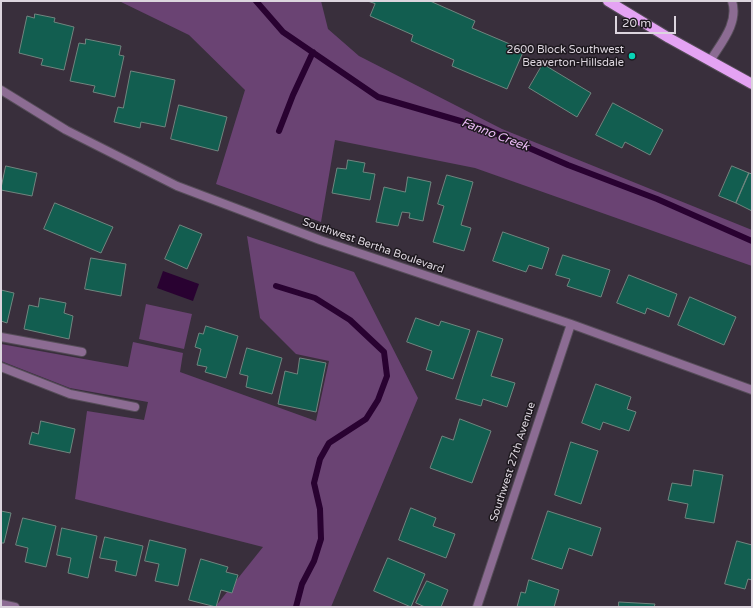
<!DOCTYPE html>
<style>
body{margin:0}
#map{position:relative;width:753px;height:608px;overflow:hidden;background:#392f3c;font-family:"Varela Round",sans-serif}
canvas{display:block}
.frame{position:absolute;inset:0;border:2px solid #dcd5de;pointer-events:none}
.scale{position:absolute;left:615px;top:16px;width:61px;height:18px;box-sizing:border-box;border:2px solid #dcd5de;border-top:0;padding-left:5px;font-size:12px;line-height:14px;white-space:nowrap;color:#dcd5de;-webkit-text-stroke:3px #1e191f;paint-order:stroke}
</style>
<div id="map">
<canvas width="753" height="608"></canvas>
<div class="frame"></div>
<div class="scale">20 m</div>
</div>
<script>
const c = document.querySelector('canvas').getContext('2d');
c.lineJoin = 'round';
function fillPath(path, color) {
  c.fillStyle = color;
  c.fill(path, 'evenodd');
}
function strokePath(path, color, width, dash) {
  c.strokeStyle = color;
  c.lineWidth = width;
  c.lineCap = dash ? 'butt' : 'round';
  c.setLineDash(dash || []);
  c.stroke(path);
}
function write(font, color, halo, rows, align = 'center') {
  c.font = font + ' "Varela Round",sans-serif';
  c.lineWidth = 3;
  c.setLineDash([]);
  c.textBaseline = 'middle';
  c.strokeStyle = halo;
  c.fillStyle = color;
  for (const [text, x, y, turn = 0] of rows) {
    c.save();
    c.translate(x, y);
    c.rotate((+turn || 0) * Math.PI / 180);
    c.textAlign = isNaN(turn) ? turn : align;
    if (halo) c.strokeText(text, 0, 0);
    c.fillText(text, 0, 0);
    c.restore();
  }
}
fillPath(new Path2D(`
 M119,1h202l7,28 31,27 143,73 250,101v36l-277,-98 -140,-28 -14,82 -105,-38 29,-94 -56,-55z
 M247,236l107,36 64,126 -87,209h-116l48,-60 -188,-48 12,-88 57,9 4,-18 -78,-14 -69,-27v-17l127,23 5,-25 50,11 -3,19 136,49 13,-60 -33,-7 -36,-36z
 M146,304l46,10 -8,35 -45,-10z`), '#6a4373');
fillPath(new Path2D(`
 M163,271l36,13 -6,17 -36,-13z`), '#290231');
strokePath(new Path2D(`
 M256,1l27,31 95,65 103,30 87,38 89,34 95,42
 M279,131l14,-36 20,-43
 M276,286l39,12 35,22 34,32 3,24 -9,24 -12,19 -37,24 -9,16 -6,24 6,26 1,30 -7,22 -12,23 -6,23`), '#290231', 6);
const building = new Path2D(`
 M368,1h62l45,20 -3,7 52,22 -17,39 -55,-23 2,-6 -43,-19 2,-6 -43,-19 5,-12z
 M35,14l20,4 -1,4 20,5 -10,43 -23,-5 2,-6 -24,-6 8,-37 7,2z
 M86,39l35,7 -2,9 5,1 -9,41 -22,-5 2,-6 -25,-5 9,-38 6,1z
 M543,64l48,29 -14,24 -48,-29z
 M131,71l44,9 -10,47 -24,-5 -1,6 -26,-6 4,-15 5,1z
 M613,103l50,27 -13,25 -25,-13 -3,6 -26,-13z
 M179,105l48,12 -9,34 -47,-12z
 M348,160l17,3 -2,9 12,2 -5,26 -38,-7 5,-25 9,1z
 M6,166l31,7 -5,23 -31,-6z
 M732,166l17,7 -13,30 -17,-7z
 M749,173l3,1v37l-16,-8z
 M447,175l26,7 -12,43 10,3 -7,23 -31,-9 11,-36 -6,-2z
 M408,177l23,5 -8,39 -14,-3 1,-5 -8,-1 -4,14 -22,-4 8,-35 21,5z
 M55,203l58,24 -12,26 -57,-24z
 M180,225l22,9 -15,35 -22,-10z
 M503,232l46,16 -7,21 -13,-4 -3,7 -33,-11z
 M563,255l47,15 -9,27 -34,-11 3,-7 -14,-4z
 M91,258l35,6 -5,32 -36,-7z
 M629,275l48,19 -8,23 -22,-9 -2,6 -28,-11z
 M1,290l13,3 -7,30 -6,-2z
 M690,297l46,20 -12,28 -46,-20z
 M40,298l26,5 -2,10 9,3 -4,23 -45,-10 5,-24 9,2z
 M416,318l23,8 2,-5 29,9 -17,49 -27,-9 6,-19 -25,-9z
 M206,326l32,10 -12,42 -21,-6 2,-5 -10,-2 4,-16 -6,-2 4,-14 4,1z
 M478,331l25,8 -12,37 24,7 -8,24 -24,-8 -2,7 -25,-7z
 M247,348l35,10 -10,36 -26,-7 2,-11 -8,-2z
 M300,358l26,5 -10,49 -38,-8 7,-33 12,3z
 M596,384l35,13 -4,12 9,3 -7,19 -26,-9 -3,8 -18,-7z
 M460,419l31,12 -19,52 -42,-15 12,-32 11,4z
 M41,421l34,8 -5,24 -41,-9 3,-12 6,2z
 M571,442l27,9 -17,53 -26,-9z
 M694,470l29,5 -9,48 -29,-5 3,-14 -20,-4 4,-17 19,3z
 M411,508l25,10 -3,8 22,8 -9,24 -47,-18z
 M1,511l10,2 -7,30h-3z
 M548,511l53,17 -9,28 -23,-8 -7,21 -30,-10z
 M23,518l33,8 -10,41 -21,-5 3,-14 -12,-3z
 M62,528l35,8 -9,42 -20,-5 3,-15 -14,-3z
 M105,537l38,9 -7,30 -21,-5 2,-10 -17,-3z
 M150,540l36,9 -8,37 -23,-5 4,-17 -14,-3z
 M737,541l15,4v35l-4,-1 -3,10 -20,-5z
 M388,558l37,16 -14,33 -37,-16z
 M201,559l27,8 -2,5 12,3 -6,18 -11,-3 -5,17 -27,-7z
 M529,580l30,10 -5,17h-37l4,-15 4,1z
 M427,581l21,9 -7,17h-16l-9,-4z
 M619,602l36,2 -1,3h-35z`);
fillPath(building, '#125e50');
strokePath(building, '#70857f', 1);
const service = new Path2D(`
 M1,337l81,15`);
const minor = new Path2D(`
 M710,61c11,-18 29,-38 22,-60
 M1,90l65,40 111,56 143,54 251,84 181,66
 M1,367l69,27 65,13
 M1,604l14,3
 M477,607l94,-283`);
const primary = new Path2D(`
 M608,1l61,37 83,46`);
strokePath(service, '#564d59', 10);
strokePath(minor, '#564d59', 10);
strokePath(primary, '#564d59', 12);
strokePath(service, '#8c6c93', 8);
strokePath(minor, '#8c6c93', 8);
strokePath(primary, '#e4a3f3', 10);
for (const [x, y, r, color] of [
 [632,56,4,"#07d5b6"]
]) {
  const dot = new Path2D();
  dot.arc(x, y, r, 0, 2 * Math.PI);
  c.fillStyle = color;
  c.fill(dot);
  strokePath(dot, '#1e191f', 1.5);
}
write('11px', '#dcd5de', '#1e191f', [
 ["2600 Block Southwest",624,50],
 ["Beaverton-Hillsdale",624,63]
], 'right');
write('11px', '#dcd5de', '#1e191f', [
 ["Southwest Bertha Boulevard",373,246,19],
 ["Southwest 27th Avenue",513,462,-72]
]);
write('italic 12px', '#edbbf8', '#1e191f', [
 ["Fanno Creek",495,135,21]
]);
</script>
